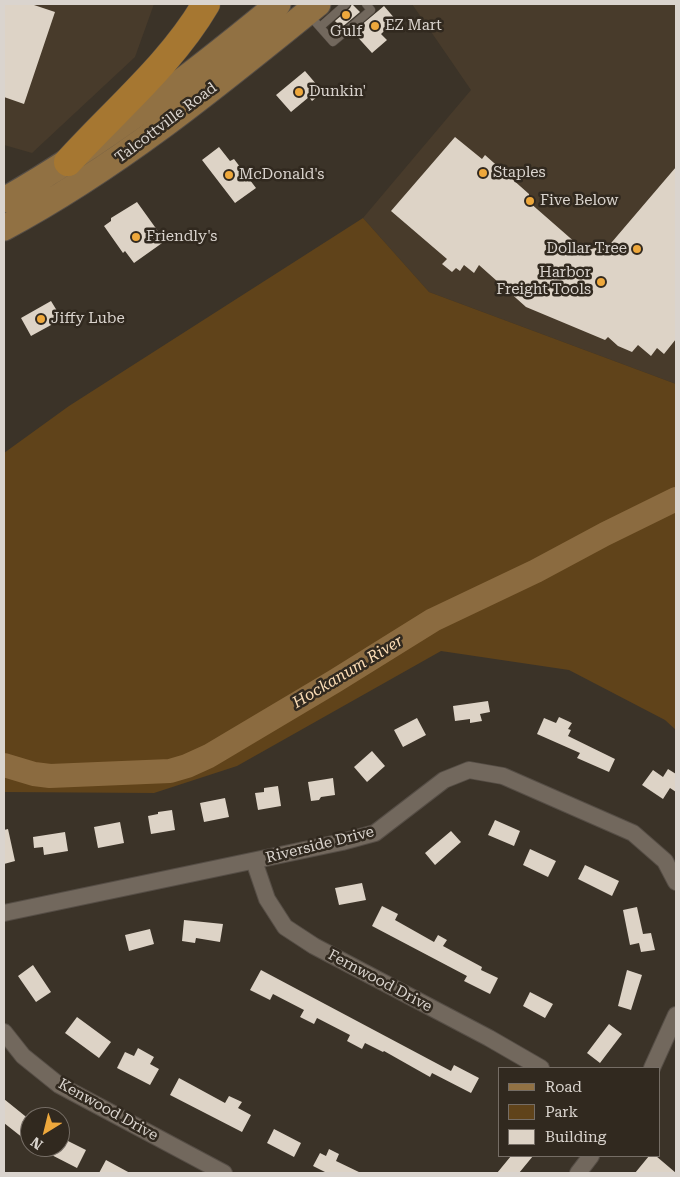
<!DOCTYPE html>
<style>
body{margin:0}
#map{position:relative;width:680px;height:1177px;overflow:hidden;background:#3b3328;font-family:"Roboto Serif",serif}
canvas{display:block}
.frame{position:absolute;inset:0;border:5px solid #dad4ce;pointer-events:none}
.legend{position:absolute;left:498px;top:1067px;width:162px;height:90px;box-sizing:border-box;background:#31291f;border:1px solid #756d65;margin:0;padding:6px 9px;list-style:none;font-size:15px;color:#dad4ce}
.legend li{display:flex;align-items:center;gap:10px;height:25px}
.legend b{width:25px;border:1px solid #756d65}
.north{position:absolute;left:20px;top:1107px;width:50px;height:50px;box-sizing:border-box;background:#31291f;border:1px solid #756d65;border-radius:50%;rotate:216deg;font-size:14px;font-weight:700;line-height:20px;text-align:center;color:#dad4ce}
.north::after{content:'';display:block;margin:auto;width:18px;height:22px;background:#eea83c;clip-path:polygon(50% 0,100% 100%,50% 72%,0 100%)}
</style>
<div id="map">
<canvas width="680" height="1177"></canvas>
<div class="frame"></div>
<ul class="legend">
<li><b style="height:6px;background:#917143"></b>Road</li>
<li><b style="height:14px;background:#60431a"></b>Park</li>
<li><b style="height:14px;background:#ddd3c6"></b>Building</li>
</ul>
<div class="north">N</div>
</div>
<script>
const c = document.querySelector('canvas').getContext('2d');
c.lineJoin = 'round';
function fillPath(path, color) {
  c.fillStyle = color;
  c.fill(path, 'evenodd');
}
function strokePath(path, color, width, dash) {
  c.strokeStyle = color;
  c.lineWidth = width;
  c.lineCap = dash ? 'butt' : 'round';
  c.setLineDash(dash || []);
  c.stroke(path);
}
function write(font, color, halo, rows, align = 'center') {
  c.font = font + ' "Roboto Serif",serif';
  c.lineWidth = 5;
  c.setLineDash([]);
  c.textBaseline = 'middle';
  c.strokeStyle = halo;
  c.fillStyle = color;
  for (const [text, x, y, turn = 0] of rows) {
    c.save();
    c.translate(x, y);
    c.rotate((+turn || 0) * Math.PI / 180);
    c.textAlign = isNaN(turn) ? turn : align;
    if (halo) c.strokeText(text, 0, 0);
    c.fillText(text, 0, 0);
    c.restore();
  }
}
fillPath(new Path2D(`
 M4,4h150l-19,53 -103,96 -28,-8z
 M412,4h264v380l-247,-92 -66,-74 108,-128z`), '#483b2b');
fillPath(new Path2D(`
 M363,218l66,74 247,92v346l-11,-10 -96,-50 -128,-19 -204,115 -83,27 -150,-1v-339l65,-47z`), '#60431a');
strokePath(new Path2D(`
 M4,765l30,9 16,2 120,-5 17,-5 22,-10 126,-75 98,-61 103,-49 69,-37 71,-35`), '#8b6b40', 24);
fillPath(new Path2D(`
 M4,4h27l24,8 -31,92 -20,-7z
 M352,4l8,8 -19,16 -6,-7 15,-13z
 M384,6l12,14 -15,14 6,6 -15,13 -19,-21z
 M305,71l18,21 -11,9 -3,-4 -18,15 -15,-17z
 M455,137l27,22 3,-4 44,39v8l56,49 10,-3 11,1 70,-82v172l-12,15 -7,-6 -6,8 -13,-11 -6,7 -14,-6 -10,-9 -3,3 -79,-33 -47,-42 -5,8 -10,-8 -4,6 -4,-3 -4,4 -10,-8 5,-5 -56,-48z
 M219,147l11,14 4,-2 22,29 -21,15 -33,-43z
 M137,202l28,39 -31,22 -9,-12 -2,2 -19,-27 7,-5v-3z
 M51,301l11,18 -31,17 -10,-18z
 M488,701l2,11 -10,2 2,7 -12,2v-4l-15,2 -2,-15z
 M559,717l13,6 -4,6 3,1 -3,6 47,23 -6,13 -32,-14 3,-5 -43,-19 7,-16 12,5z
 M417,718l9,17 -23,12 -9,-17z
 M372,751l13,15 -18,16 -13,-15z
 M668,769l8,5v18l-6,-4 -7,11 -21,-14 11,-15 10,7z
 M333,778l2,17 -14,2 -2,3 -8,1 -3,-19z
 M278,786l3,20 -23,4 -3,-17 9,-1v-4z
 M225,798l4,19 -25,5 -4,-19z
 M172,810l3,20 -24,4 -3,-18 10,-2v-2z
 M495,820l25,11 -6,15 -26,-11z
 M120,822l4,21 -26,5 -4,-21z
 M8,829l7,32 -11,3v-34z
 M451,831l10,11 -26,23 -10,-12z
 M65,832l3,19 -24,4 -1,-8 -9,1 -1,-11z
 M530,849l26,12 -8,16 -25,-12z
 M585,865l34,16 -7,15 -34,-17z
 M362,883l4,17 -27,5 -4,-17z
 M382,906l16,8 -3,6 39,22 4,-7 9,5 -4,6 39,21 -1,3 17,8 -8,16 -26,-13 3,-5 -95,-50z
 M637,907l6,27 8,-1 4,17 -14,2 -2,-9 -9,2 -7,-35z
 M184,920l39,4 -3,18 -24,-4 -1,5 -13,-2z
 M150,929l4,15 -25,7 -4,-16z
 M33,965l18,27 -15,10 -18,-26z
 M261,970l190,101 3,-6 25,13 -8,15 -39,-20 -2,4 -46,-26 -1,1 -18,-9 -3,6 -15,-8 3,-6 -33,-17 -3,6 -14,-7 4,-7 -31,-16 -3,6 -20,-10z
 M627,970l15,5 -11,35 -13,-4z
 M530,992l23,12 -8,14 -22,-12z
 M77,1017l34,25 -12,16 -34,-25z
 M609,1024l13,10 -22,29 -13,-10z
 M138,1048l16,9 -4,7 9,5 -9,16 -33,-17 8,-16 9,4z
 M179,1078l46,25 4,-7 13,6 -4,6 13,7 -9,17 -72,-37z
 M4,1099l26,21v9l-7,9 -19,-15z
 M274,1129l27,14 -7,14 -27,-14z
 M60,1137l26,13 -9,18 -41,-21h24z
 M329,1149l10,5 -3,7 25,12h-34l-14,-7 7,-13 6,3z
 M511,1156h22l-14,17h-22z
 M649,1156h7l20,17h-41z
 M106,1160l24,13h-31z`), '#ddd3c6');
const service = new Path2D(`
 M310,16l23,26 38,-32 -5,-6
 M320,27l26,-23`);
const minor = new Path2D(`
 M254,861l13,38 18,28 29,19 175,92 52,30
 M4,913l338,-71 33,-9 69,-53 25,-10 34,6 130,57 32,28 11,21
 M4,1032l19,24 36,29 165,88
 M652,1068l24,-53
 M578,1173l13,-17`);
const primary = new Path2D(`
 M4,200c98,-56 187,-124 274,-196
 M4,228c114,-61 214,-143 314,-224`);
const motorway = new Path2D(`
 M68,162c47,-52 103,-98 138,-158`);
strokePath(service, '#564e46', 9);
strokePath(minor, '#564e46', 18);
strokePath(primary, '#564e46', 27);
strokePath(motorway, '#564e46', 29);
strokePath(service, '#72685d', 8);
strokePath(minor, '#72685d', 16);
strokePath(primary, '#917143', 25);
strokePath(motorway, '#a67731', 28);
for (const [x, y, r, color] of [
 [346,15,5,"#eea83c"],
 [375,26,5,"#eea83c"],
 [299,92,5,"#eea83c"],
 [483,173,5,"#eea83c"],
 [229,175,5,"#eea83c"],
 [530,201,5,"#eea83c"],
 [136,237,5,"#eea83c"],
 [637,249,5,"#eea83c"],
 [601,282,5,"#eea83c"],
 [41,319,5,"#eea83c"]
]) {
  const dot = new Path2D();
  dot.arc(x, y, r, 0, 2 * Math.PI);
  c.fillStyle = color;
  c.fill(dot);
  strokePath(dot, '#31291f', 2);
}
write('15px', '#dad4ce', '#31291f', [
 ["EZ Mart",385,26],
 ["Gulf",346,32,"center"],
 ["Dunkin'",309,92],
 ["Staples",493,173],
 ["McDonald's",239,175],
 ["Five Below",540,201],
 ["Friendly's",146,237],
 ["Dollar Tree",627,249,"right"],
 ["Harbor",591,273,"right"],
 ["Freight Tools",591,290,"right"],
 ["Jiffy Lube",51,319]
], 'left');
write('15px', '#dad4ce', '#31291f', [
 ["Talcottville Road",166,123,-37],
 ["Riverside Drive",320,845,-14],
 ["Fernwood Drive",380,981,28],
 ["Kenwood Drive",108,1110,29]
]);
write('italic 16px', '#fadbb4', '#31291f', [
 ["Hockanum River",348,672,-31]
]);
</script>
